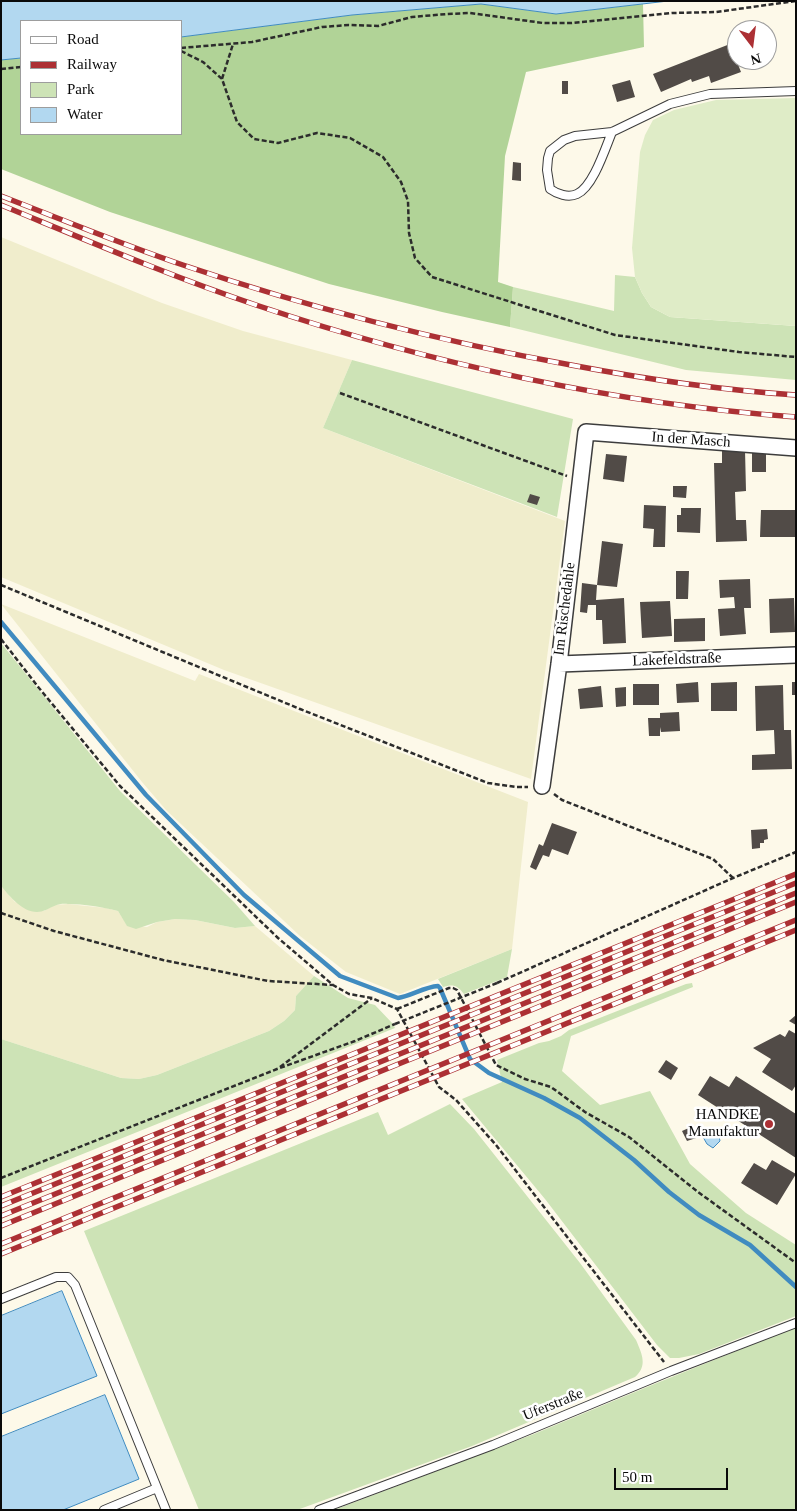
<!DOCTYPE html>
<meta charset="utf-8">
<style>
body{margin:0}
#map{position:relative;width:797px;height:1511px;overflow:hidden;background:#fdf9e9;font-family:Georgia,serif}
canvas{display:block}
.frame{position:absolute;inset:0;border:2px solid #0a0a0a;pointer-events:none}
.legend{position:absolute;left:20px;top:20px;width:162px;height:115px;box-sizing:border-box;background:#fff;border:1px solid #9d9d9d;margin:0;padding:6px 9px;list-style:none;font-size:15px;color:#0a0a0a}
.legend li{display:flex;align-items:center;gap:10px;height:25px}
.legend b{width:25px;border:1px solid #9d9d9d}
.north{position:absolute;left:727px;top:20px;width:50px;height:50px;box-sizing:border-box;background:#fff;border:1px solid #9d9d9d;border-radius:50%;rotate:165deg;font-size:14px;font-weight:700;line-height:20px;text-align:center;color:#0a0a0a}
.north::after{content:'';display:block;margin:auto;width:18px;height:22px;background:#ac3034;clip-path:polygon(50% 0,100% 100%,50% 72%,0 100%)}
.scale{position:absolute;left:614px;top:1468px;width:114px;height:22px;box-sizing:border-box;border:2px solid #0a0a0a;border-top:0;padding-left:6px;font-size:15px;line-height:18px;white-space:nowrap;color:#0a0a0a;-webkit-text-stroke:4px #fff;paint-order:stroke}
</style>
<div id="map">
<canvas width="797" height="1511"></canvas>
<div class="frame"></div>
<ul class="legend">
<li><b style="height:6px;background:#fff"></b>Road</li>
<li><b style="height:6px;background:#ac3034"></b>Railway</li>
<li><b style="height:14px;background:#cde3b6"></b>Park</li>
<li><b style="height:14px;background:#b2d8f0"></b>Water</li>
</ul>
<div class="north">N</div>
<div class="scale">50 m</div>
</div>
<script>
const c = document.querySelector('canvas').getContext('2d');
c.lineJoin = 'round';
function fillPath(path, color) {
  c.fillStyle = color;
  c.fill(path, 'evenodd');
}
function strokePath(path, color, width, dash) {
  c.strokeStyle = color;
  c.lineWidth = width;
  c.lineCap = dash ? 'butt' : 'round';
  c.setLineDash(dash || []);
  c.stroke(path);
}
function write(font, color, halo, rows, align = 'center') {
  c.font = font + ' Georgia,serif';
  c.lineWidth = 5;
  c.setLineDash([]);
  c.textBaseline = 'middle';
  c.strokeStyle = halo;
  c.fillStyle = color;
  for (const [text, x, y, turn = 0] of rows) {
    c.save();
    c.translate(x, y);
    c.rotate((+turn || 0) * Math.PI / 180);
    c.textAlign = isNaN(turn) ? turn : align;
    if (halo) c.strokeText(text, 0, 0);
    c.fillText(text, 0, 0);
    c.restore();
  }
}
fillPath(new Path2D(`
 M1,237l161,66 81,28 109,29 -29,68 242,93 -34,258 -307,-109 -223,-93z
 M1,604l194,77 4,-7 329,128 -16,147 -112,45 -54,-22 -46,-36 -134,-126 -24,-28z
 M1,886l14,16 29,9 10,-6 14,-1 38,4 12,3 9,14 20,2 10,-5 18,-3 20,1 40,8 20,-2 59,50 -18,20 -1,14 -11,11 -15,10 -112,44 -18,4 -18,-1 -120,-39z`), '#f0edcc');
fillPath(new Path2D(`
 M615,275l20,2 7,16 9,14 19,10 126,9v54l-110,-10 -176,-43 3,-40 101,24z
 M352,360l221,59 -16,98 -234,-89z
 M1,643l119,148 114,111 21,24 -20,2 -40,-8 -20,-1 -18,3 -21,7 -9,-3 -9,-15c-16,-4 -34,-7 -50,-7 -9,-1 -14,2 -22,6 -19,8 -34,-11 -45,-24z
 M512,949l-5,28 -43,17c-7,-9 -11,-10 -21,-7l-5,-8z
 M314,976l34,22 27,7 18,19 2,4 -394,159v-148l120,39 18,1 18,-4 112,-44 15,-10 11,-11 1,-14z
 M692,983l1,4 -122,49 -9,35 38,34 50,-14 40,73 56,49 50,32v71l-97,38 -20,4h-9l-13,-13 -112,-146 -83,-100 40,-17 -5,-22 42,-17 10,-2 12,-5 8,-6 117,-46z
 M450,1104l24,25 106,134 56,77c6,14 12,26 -1,37l-163,69 -175,64h-98l-115,-279 294,-119 10,23z
 M796,1327v183h-462l200,-76 113,-47z`), '#cde3b6');
fillPath(new Path2D(`
 M481,4l75,10 87,-10 1,43 -118,25 -21,84 -7,126 15,5 -3,40 -68,-15 -113,-28 -219,-72 -109,-43v-109l20,-2v76h160v-97l171,-22z`), '#b1d397');
fillPath(new Path2D(`
 M796,98v228l-126,-9 -19,-10 -9,-14 -7,-16 -3,-29 8,-96 5,-17 8,-15 21,-10 42,-10z`), '#dfecc7');
const water = new Path2D(`
 M1,1h667l-112,13 -75,-10 -129,11 -171,22v-16h-160v37l-20,2z
 M708,1130l11,6 1,5 -7,7 -6,-4 -4,-7z
 M62,1291l35,85 -96,38v-98z
 M105,1395l34,84 -76,31h-62v-73z`);
fillPath(water, '#b2d8f0');
strokePath(water, '#408bc0', 1);
strokePath(new Path2D(`
 M1,622l145,173 98,100 96,81 58,22c13,-2 26,-11 40,-12l2,2 30,71 19,14 55,25 36,20 54,42 35,32 30,23 51,30 46,42`), '#408bc0', 4.5);
fillPath(new Path2D(`
 M730,44l11,28 -30,11 -2,-7 -17,6 -1,-3 -30,13 -8,-18z
 M630,80l5,17 -18,5 -5,-17z
 M562,81h6v13h-6z
 M513,162l8,1v18l-9,-1z
 M745,450l1,41 -11,1 1,28h10l1,21 -31,1 -2,-79h8v-12z
 M752,453h14v19h-14z
 M606,454l21,2 -3,26 -21,-3z
 M673,486h14l-1,12 -13,-1z
 M530,494l10,3 -3,8 -10,-3z
 M644,505l22,1 -1,41h-12l1,-18 -11,-1z
 M681,508h20l-1,25 -23,-1v-17h4z
 M761,510h35v27h-36z
 M602,541l21,3 -6,43 -20,-2 -1,15 28,-2 2,45 -23,1 -1,-24h-6v-15h-8l-1,8 -7,-1 2,-29 15,2z
 M676,571h13l-1,28h-12z
 M750,579l1,29h-7l2,26 -26,2 -2,-27 17,-1 -1,-11 -14,1 -1,-18z
 M794,598l1,34 -25,1 -1,-34z
 M670,601l2,35 -30,2 -2,-36z
 M705,618v23l-31,1v-23z
 M698,682l1,20 -22,1 -1,-19z
 M737,682v29h-26v-28z
 M792,682h4v13h-4z
 M633,684h26v21h-26z
 M783,685l1,45h7l1,39 -40,1v-15l23,-1 -1,-24 -18,1 -1,-45z
 M601,686l2,21 -23,2 -2,-20z
 M626,687v19l-10,1 -1,-19z
 M679,712l1,19 -19,1 -1,-5v9h-11l-1,-18h12v-5z
 M552,823l25,9 -9,23 -16,-6 -3,8 -6,-2 -7,15 -6,-3 9,-23 4,2z
 M767,829l1,10 -4,1v3h-4v5l-8,1 -1,-19z
 M796,1015v10l-7,-4z
 M789,1030l7,4v51l-4,6 -30,-19 9,-13 -18,-11 27,-14 5,3z
 M666,1060l12,8 -7,12 -13,-8z
 M710,1076l19,11 7,-11 60,38v44l-98,-63z
 M691,1127l5,11 -9,3 -5,-10z
 M772,1160l24,14 -19,31 -36,-22 13,-20 12,7z`), '#514b47');
const service = new Path2D(`
 M612,132c-7,17 -19,55 -35,62 -9,4 -20,0 -27,-5l-3,-19 1,-12 2,-7 14,-11 11,-4 37,-4 58,-28 40,-10 86,-3
 M1,1299l55,-22h12l7,8 91,225
 M104,1510l53,-22
 M319,1510l174,-65 178,-74 125,-48`);
const minor = new Path2D(`
 M559,664l237,-9
 M542,786l17,-122 27,-232 210,16`);
strokePath(service, '#3d3d3d', 10);
strokePath(minor, '#3d3d3d', 18);
strokePath(new Path2D(`
 M181,48l71,-6 70,-15 27,-2 29,1 34,-9 35,-3 23,-1 73,10h28l101,-10 44,-1 80,-11
 M181,51l22,11 19,17 15,43 17,17 24,4 39,-10 33,5 33,19 18,25 7,19 1,32 6,25 17,19 183,58 124,17 57,5
 M1,69l20,-2
 M222,79l11,-35
 M340,393l227,83
 M1,585l299,124 188,74 28,4h12
 M1,639l38,49 81,98 158,152 55,47 16,9 23,4 25,11 42,78 17,13 40,45 168,217
 M554,794l8,6 151,59 20,19
 M1,913l53,18 109,29 105,21 65,4
 M497,983l236,-105 63,-26
 M397,1009l52,-21h4l4,2 39,75 29,14 26,8 34,25 44,25 69,55 98,71
 M280,1067l92,-69
 M1,1178l276,-109 78,-28 40,-17`), '#2c2c2c', 2.5, [5, 2.5]);
strokePath(service, '#fff', 8);
strokePath(minor, '#fff', 15);
const rail = new Path2D(`
 M1,196c60,23 120,48 182,69 127,43 256,76 388,100 74,14 149,25 225,30
 M1,205c85,35 169,71 255,100 172,58 359,99 540,112
 M1,1197l795,-323
 M1,1206l795,-323
 M1,1216l795,-323
 M1,1226l795,-324
 M1,1244l795,-324
 M1,1254l795,-324`);
strokePath(rail, '#ac3034', 5.5);
strokePath(rail, '#fff', 4, [11]);
strokePath(new Path2D(`
 M395,1024l102,-41`), '#2c2c2c', 2.5, [5, 2.5]);
for (const [x, y, r, color] of [
 [769,1124,5,"#ac3034"]
]) {
  const dot = new Path2D();
  dot.arc(x, y, r, 0, 2 * Math.PI);
  c.fillStyle = color;
  c.fill(dot);
  strokePath(dot, '#fff', 2);
}
write('15px', '#0a0a0a', '#fff', [
 ["In der Masch",691,440,4],
 ["Im Rischedahle",565,609,-83],
 ["Lakefeldstraße",677,660,-2],
 ["Uferstraße",553,1405,-22]
]);
write('15px', '#0a0a0a', '#fff', [
 ["HANDKE",759,1115],
 ["Manufaktur",759,1132]
], 'right');
</script>
